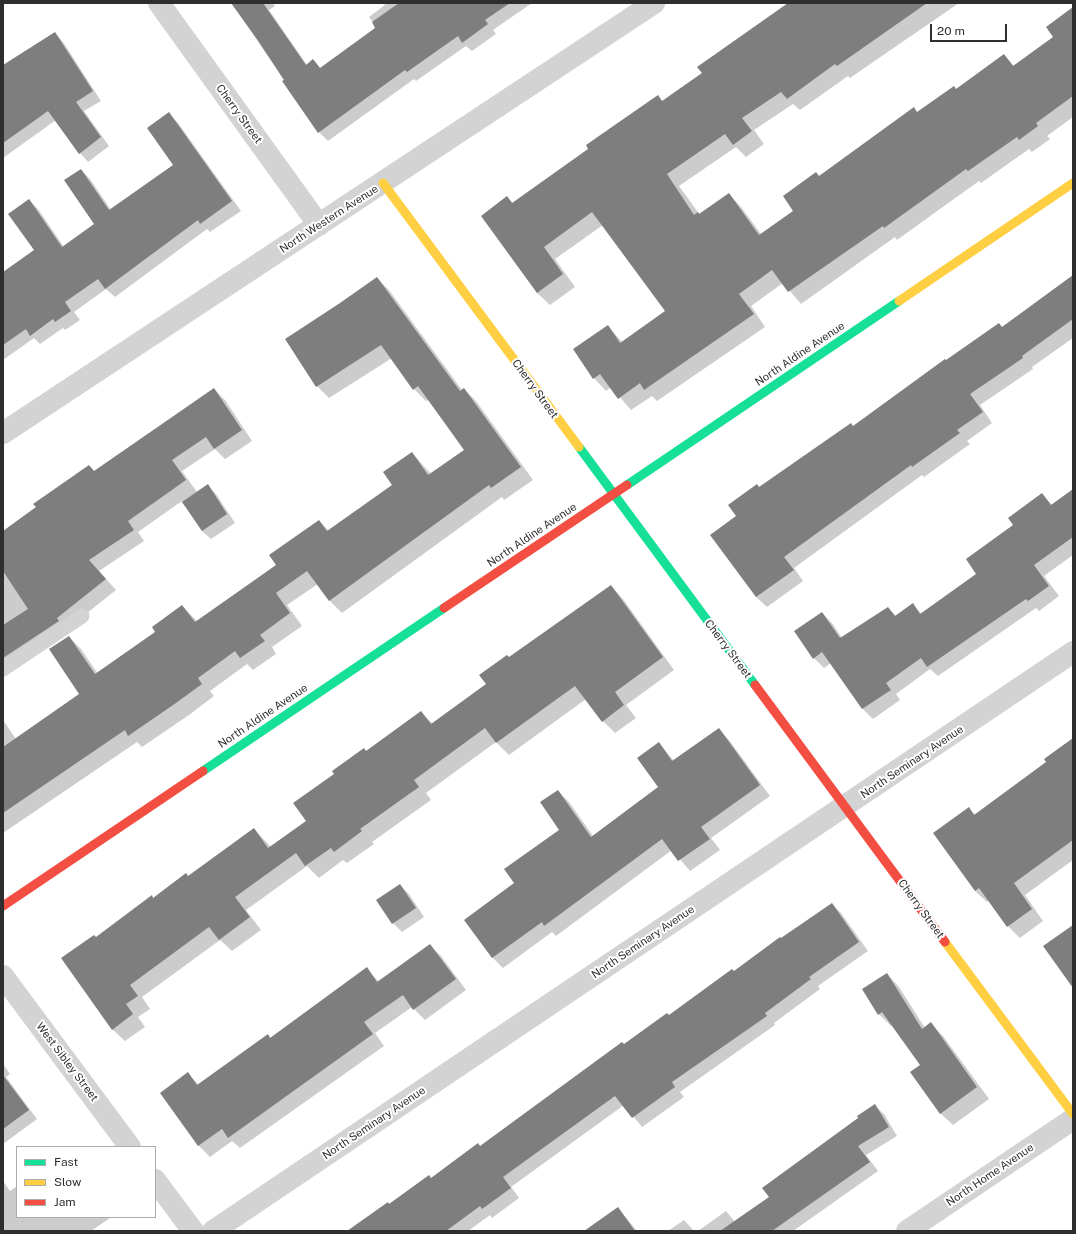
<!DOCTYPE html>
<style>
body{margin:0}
#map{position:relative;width:1076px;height:1234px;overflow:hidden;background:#fff;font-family:"Public Sans",sans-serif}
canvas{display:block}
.frame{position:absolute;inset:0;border:4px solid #2e2e2e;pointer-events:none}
.legend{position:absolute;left:16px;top:1146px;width:140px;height:72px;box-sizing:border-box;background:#fff;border:1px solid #ababab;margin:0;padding:5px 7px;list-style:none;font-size:12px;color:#2e2e2e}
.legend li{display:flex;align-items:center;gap:8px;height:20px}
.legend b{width:20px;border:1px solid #ababab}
.scale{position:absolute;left:930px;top:24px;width:77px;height:18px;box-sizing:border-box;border:2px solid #2e2e2e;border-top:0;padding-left:5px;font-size:12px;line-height:14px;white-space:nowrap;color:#2e2e2e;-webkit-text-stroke:3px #fff;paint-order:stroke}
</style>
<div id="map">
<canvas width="1076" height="1234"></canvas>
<div class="frame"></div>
<ul class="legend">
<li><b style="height:5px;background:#16e098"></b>Fast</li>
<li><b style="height:5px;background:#ffcf43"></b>Slow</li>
<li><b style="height:5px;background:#f24e42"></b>Jam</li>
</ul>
<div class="scale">20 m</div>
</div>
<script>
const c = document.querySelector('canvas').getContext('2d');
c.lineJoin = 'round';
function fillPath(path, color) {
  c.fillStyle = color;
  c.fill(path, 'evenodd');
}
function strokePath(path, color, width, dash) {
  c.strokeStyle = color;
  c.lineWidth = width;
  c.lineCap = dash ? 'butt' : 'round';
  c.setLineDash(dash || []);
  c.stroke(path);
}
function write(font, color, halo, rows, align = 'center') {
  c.font = font + ' "Public Sans",sans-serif';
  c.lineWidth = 4;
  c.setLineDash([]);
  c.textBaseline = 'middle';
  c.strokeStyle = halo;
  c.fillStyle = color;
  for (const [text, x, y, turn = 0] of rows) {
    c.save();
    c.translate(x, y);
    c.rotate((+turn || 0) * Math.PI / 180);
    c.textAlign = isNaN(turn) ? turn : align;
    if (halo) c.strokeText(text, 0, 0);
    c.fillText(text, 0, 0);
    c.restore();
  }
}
fillPath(new Path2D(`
 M232,3h41l2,3 -6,4 38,55 6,-4 8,8 56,-41 -8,-11 16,-12 -2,-2h149l-39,27 3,4 -24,17 -6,-5 -50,35 -2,-2 -86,62 -9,-9z
 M791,3h168l-109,75 -2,-2 -48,34 -7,-6 -39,26 10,14 -18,13 -10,-10 -57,39 21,29 29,-21 12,13 20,27 33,-23 26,-34 98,-64 39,-23 47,-35 10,11 41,-29 18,-29v109l-26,19 3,3 -18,13 -3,-3 -48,34 -2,-2 -82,59 -2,-3 -94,67 -18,-21 -32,23 14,21 -108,74 -5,-5 -21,14 -20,-23 -5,4 -12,-13 -20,-28 34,-24 15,17 44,-32 -64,-86 -48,34 20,28 -25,18 -13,-12 -30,-95 6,5 77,-54 68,-53 5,6 40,-29z
 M55,33l8,9 38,59 -17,10 25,35 -21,16 -8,-9 -24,-33 -53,38v-79z
 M169,114l9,9 63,88 -31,21 -3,-3 -92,68 -9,-8 -32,23 6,8 -15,10 -2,-2 -23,16 -6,-6 -31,22v-86l32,-24 -6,-50 9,9 26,38 31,-22 -14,-55 9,9 21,31 64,-45z
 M1073,277v61l-41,29 1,2 -53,36 12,18 -25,18 3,3 -46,33 -2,-2 -128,93 9,13 -36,26 -11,-10 -44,-62 26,-19 21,-28 94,-61 93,-65 56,-35z
 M377,278l12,12 73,100 2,-1 12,12 57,79 -29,20 -2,-3 -160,116 -12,-12 -12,-17 -31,21 15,21 -30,21 4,7 -23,16 -6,-6 -37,27 4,5 -25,19 -47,32 -5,-5 -134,91v-113l13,19 65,-45 -12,-57 12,12 17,25 59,-42 25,-26 15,15 80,-56 42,-44 10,10 64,-46 19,-32 19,21 34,-24 -36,-50 -3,1 -12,-12 -22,-31 -63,40 -12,-12z
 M214,389l11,11 27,41 -27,18 -10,-10 -33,22 15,21 11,-6 8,8 19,29 -24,16 -9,-8 -20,-30 -44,31 6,9 -45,30 17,19 -49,39 -64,39v-136l92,-60z
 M1073,490v65l-29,21 15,20 -20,15 -3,-3 -98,68 -8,-7 -34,25 4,6 -27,19 -10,-10 -32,-46 -7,5 -10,-10 8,-45 10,10 10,15 46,-30 8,8 17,-11 9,9 56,-40 37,-49 27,-31 10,11z
 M611,586l12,13 51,71 -48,35 10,13 -21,15 -12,-12 -17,-22 -77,56 -13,-13 -70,51 5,7 -59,42 2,2 -27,19 -4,-3 -24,18 -12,-12 -61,44 15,20 -29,21 -12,-11 -78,57 8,12 -12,8 7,10 -20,14 -13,-12 -16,-91 93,-61 65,-48 17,18 36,-26 29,-47 28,-25 3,3 54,-40 12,12 54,-40 22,-26z
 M719,729l10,11 41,56 -59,42 9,12 -30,21 -18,-21 -116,86 -4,-4 -49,36 -11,-11 24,-73 44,-54 -2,-39 11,11 24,34 66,-49v-44l15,18z
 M1073,745v115l-48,35 18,26 -23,17 -12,-12 -19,-26 -2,2 -12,-11 -6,-82 7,6z
 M400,885l9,9 15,23 -22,15 -9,-9 -16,-23z
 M832,904l9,9 27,38 -50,35 2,3 -46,34 1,2 -95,67 4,5 -42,30 -18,-22 -113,82 8,11 -27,20 -2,-3 -22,16h-104l25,-26 91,-58 144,-102 45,-29z
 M430,945l11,11 25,34 -41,30 -13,-13 -37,26 9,13 -144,102 -8,-7 -22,16 -11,-11 -38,-53 27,-19 11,11 69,-50 3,4 96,-70 12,13z
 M887,974l12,13 26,41 6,-4 12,12 46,63 -36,26 -13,-12 -18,-48 -29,-40 -2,1 -12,-12z
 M3,1064l7,10 -4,3 31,42 -34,25z
 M875,1106l9,8 13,22 -31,19 12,16 -85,60h-95l28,-20 9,11 35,-25z
 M3,1181l7,10 7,-5v31l93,1 -19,13h-88z
 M618,1208l19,23h-47z
 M684,1220l10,11h-26z`), '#0003');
fillPath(new Path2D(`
 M231,3h32l43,62 7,-6 7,9 55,-40 -3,-6 27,-19h111l-25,17 3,4 -26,19 -4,-7 -51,36 -2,-2 -87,63 -36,-52 2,-1 -25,-38z
 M788,3h139l-90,63 -2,-2 -48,35 -6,-7 -39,26 10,13 -19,14 -8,-11 -58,40 27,41 4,-3 1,2 30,-21 30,42 34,-24 -10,-15 33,-24 3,4 95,-69 3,5 37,-26 2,3 48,-35 9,12 40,-29 -7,-10 27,-20v89l-37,27 2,3 -19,14 -2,-3 -49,34 -2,-2 -82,59 -1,-2 -95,66 -16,-22 -33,24 15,20 -110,76 -4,-7 -22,16 -18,-25 -7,5 -20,-30 35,-24 12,18 45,-32 -73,-99 -48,35 19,27 -26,19 -56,-77 26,-20 5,7 76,-54 -2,-4 72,-50 4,6 40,-28 -5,-6z
 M55,32l38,59 -17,11 25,35 -22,17 -31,-43 -45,32v-78z
 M169,112l63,89 -32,23 -2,-4 -93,69 -7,-10 -33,23 6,9 -16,11 -2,-3 -23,17 -4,-7 -23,16v-73l31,-22 -26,-36 21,-15 33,48 32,-23 -30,-44 17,-11 28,41 64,-45 -26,-37z
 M1073,275v44l-51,37 1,2 -53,36 13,18 -26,18 3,3 -48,34 -1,-2 -127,92 10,13 -38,27 -46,-62 26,-19 -8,-11 29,-21 2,3 92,-64 2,3 92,-67 1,1 53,-37 3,4z
 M377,277l83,114 4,-3 57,79 -30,21 -2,-3 -160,116 -22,-30 -31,22 14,20 -30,22 5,6 -25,17 -5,-7 -37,27 4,6 -26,19 -48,33 -3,-6 -122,83v-66l76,-53 -30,-45 20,-13 26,38 60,-42 -3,-5 30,-22 13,17 81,-57 -7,-10 50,-35 8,11 65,-46 -9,-13 29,-20 16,23 36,-25 -46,-64 -5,4 -32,-45 -65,42 -31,-48 55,-36z
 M214,388l28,42 -28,19 -8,-12 -34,23 14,20 -58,41 6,9 -45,30 17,19 -49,39 2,3 -56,37v-33l25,-16 -25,-38v-40l33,-24 -3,-3 56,-39 5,6z
 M208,484l19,30 -25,17 -20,-29z
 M1073,489v48l-39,28 15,21 -21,15 -2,-2 -99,68 -6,-9 -35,25 5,7 -29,19 -40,-57 -9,7 -19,-28 28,-19 18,26 48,-31 7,9 18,-13 7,11 56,-40 -10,-15 47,-34 -5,-7 34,-25 9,12z
 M611,585l52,72 -48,35 9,13 -22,17 -27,-36 -79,57 -11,-15 -71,52 5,7 -59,42 2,2 -28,21 -3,-4 -26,18 -9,-13 -61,44 15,20 -31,23 -10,-13 -79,58 8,11 -12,8 7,10 -21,16 -51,-72 33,-23 2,2 56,-42 1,3 33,-25 2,3 66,-48 14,20 38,-27 -13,-18 41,-29 -2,-3 32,-23 2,3 55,-40 10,13 55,-40 -7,-9 28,-20 2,2z
 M719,728l41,57 -59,42 9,12 -32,22 -16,-22 -118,87 -2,-4 -50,36 -28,-38 50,-37 -10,-14 55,-39 -19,-28 18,-12 33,47 67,-50 -21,-29 22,-16 13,19z
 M1073,738v102l-59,43 18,26 -25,18 -28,-39 -4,3 -42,-58 36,-26 5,8 72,-53 -2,-3z
 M400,884l16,24 -24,16 -16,-24z
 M832,903l27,39 -50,35 2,2 -46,34 2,3 -95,66 3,5 -43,31 -17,-22 -112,81 8,11 -29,21 -2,-3 -34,25h-99l41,-29 1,2 40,-29 2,3 47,-35 2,3 142,-104 2,2 43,-31 2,2 63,-46 2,2 46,-34 1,1z
 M1073,925v63l-30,-42z
 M430,944l26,35 -43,31 -10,-15 -39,27 9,12 -145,104 -6,-9 -24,17 -38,-53 28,-21 9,13 71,-51 2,4 97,-71 10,15z
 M887,973l35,56 9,-7 46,65 -37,27 -30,-42 10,-7 -38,-53 -4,3 -16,-26z
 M3,1075l26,35 -26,19z
 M875,1104l14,23 -31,19 12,16 -98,69h-52l49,-34 -7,-9 96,-70 -1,-2z
 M618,1207l17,24h-51z`), '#7e7e7e');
strokePath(new Path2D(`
 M3,669l79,-53`), '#d3d3d3', 15);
strokePath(new Path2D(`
 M159,3l160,222
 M3,433l651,-430
 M3,976l127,171
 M155,1180l38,51
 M213,1231l860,-579
 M907,1231l166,-112`), '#d3d3d3', 22);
strokePath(new Path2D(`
 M579,447l176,238
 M627,485l272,-184
 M203,771l241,-163`), '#16e098', 9);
strokePath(new Path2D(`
 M383,183l196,264
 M899,301l174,-118
 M945,942l128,172`), '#ffcf43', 9);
strokePath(new Path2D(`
 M444,608l183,-123
 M755,685l190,257
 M3,906l200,-135`), '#f24e42', 9);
write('11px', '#2e2e2e', '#fff', [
 ["Cherry Street",239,114,54],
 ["North Western Avenue",329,219,-33],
 ["North Aldine Avenue",800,354,-34],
 ["Cherry Street",535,389,54],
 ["North Aldine Avenue",532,535,-34],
 ["Cherry Street",728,649,53],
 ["North Aldine Avenue",263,716,-34],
 ["North Seminary Avenue",912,762,-34],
 ["Cherry Street",921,909,54],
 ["North Seminary Avenue",643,942,-34],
 ["West Sibley Street",67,1062,53],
 ["North Seminary Avenue",374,1123,-34],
 ["North Home Avenue",990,1175,-34]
]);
</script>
